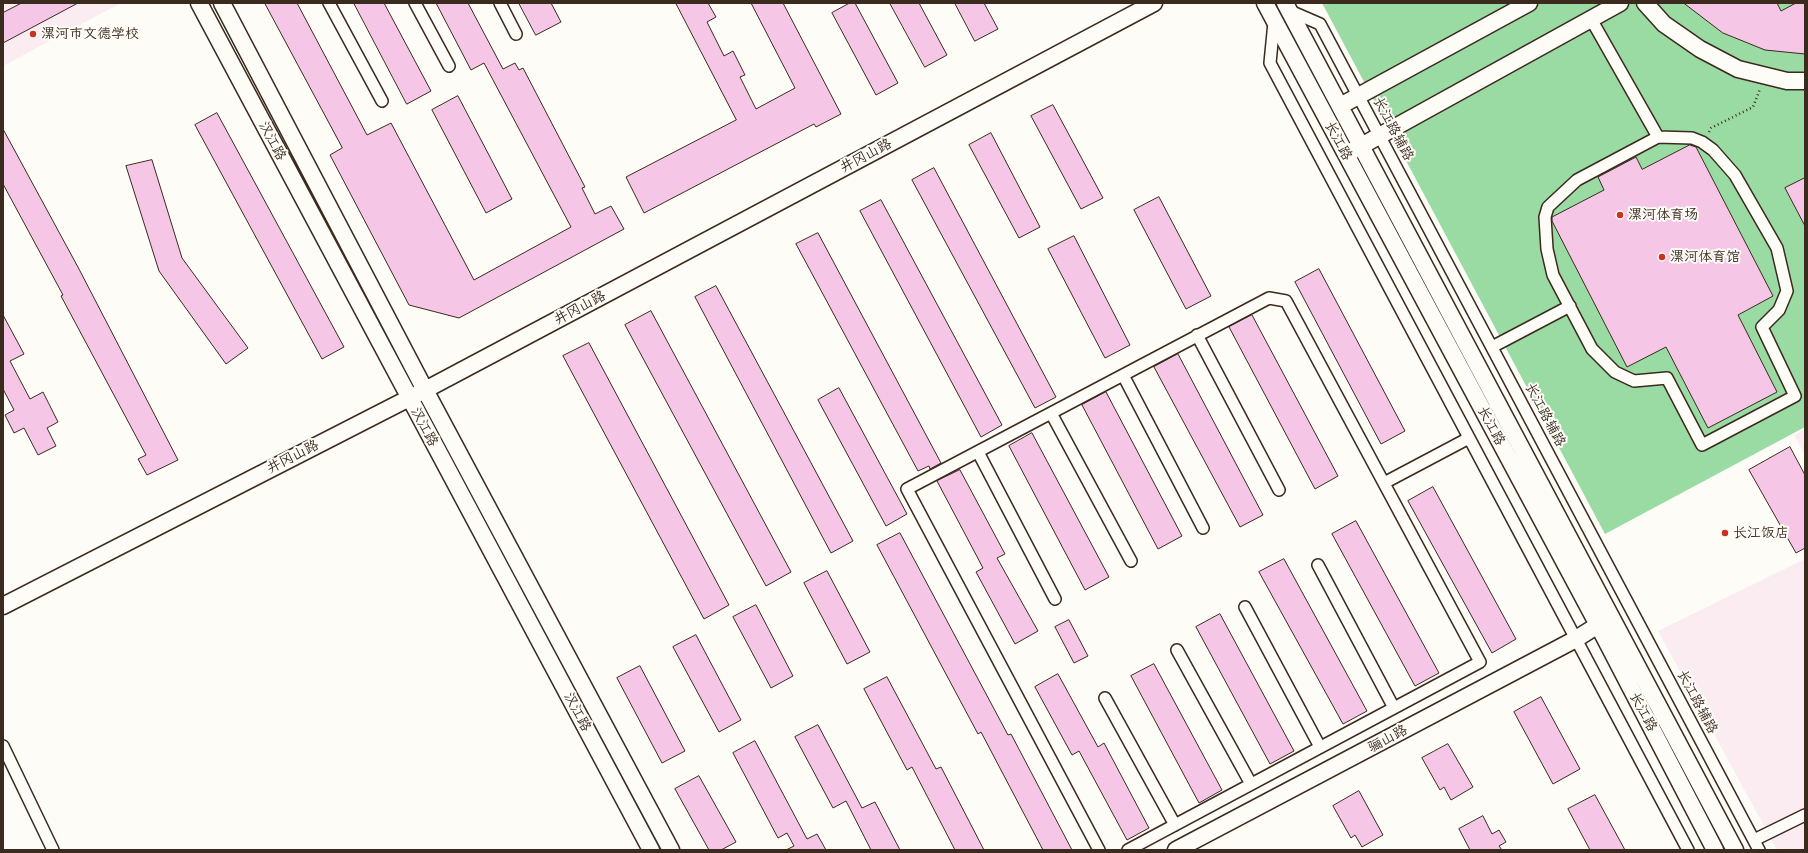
<!DOCTYPE html>
<meta charset="utf-8">
<style>
body{margin:0}
#map{position:relative;width:1808px;height:853px;overflow:hidden;background:#fdfcf7;font-family:"Playpen Sans",sans-serif}
canvas{display:block}
.frame{position:absolute;inset:0;border:4px solid #3b2a1e;pointer-events:none}
</style>
<div id="map">
<canvas width="1808" height="853"></canvas>
<div class="frame"></div>
</div>
<script>
const c = document.querySelector('canvas').getContext('2d');
c.lineJoin = 'round';
function fillPath(path, color) {
  c.fillStyle = color;
  c.fill(path, 'evenodd');
}
function strokePath(path, color, width, dash) {
  c.strokeStyle = color;
  c.lineWidth = width;
  c.lineCap = dash ? 'butt' : 'round';
  c.setLineDash(dash || []);
  c.stroke(path);
}
function write(font, color, halo, rows, align = 'center') {
  c.font = font + ' "Playpen Sans","LXGW WenKai TC",sans-serif';
  c.lineWidth = 4;
  c.setLineDash([]);
  c.textBaseline = 'middle';
  c.strokeStyle = halo;
  c.fillStyle = color;
  for (const [text, x, y, turn = 0] of rows) {
    c.save();
    c.translate(x, y);
    c.rotate((+turn || 0) * Math.PI / 180);
    c.textAlign = isNaN(turn) ? turn : align;
    if (halo) c.strokeText(text, 0, 0);
    c.fillText(text, 0, 0);
    c.restore();
  }
}
fillPath(new Path2D(`
 M3,3h118l-118,63z
 M1805,429v26l-11,-20z
 M1805,559v291h-28l-119,-219z`), '#fbecf2');
fillPath(new Path2D(`
 M1322,3h483v424l-200,107z`), '#9adba4');
const building = new Path2D(`
 M22,3h56l-75,40v-30z
 M265,3h32l70,132 24,-12 83,157 97,-53 -87,-164 -13,7 -35,-67h32l35,66 12,-6 4,7 4,-2 62,119 -3,1 13,26 16,-8 13,23 -165,89 -50,-13 -79,-150 12,-7z
 M354,3h30l47,88 -24,13z
 M519,3h32l10,19 -25,13z
 M676,3h32l8,14 -9,5 17,34 9,-5 12,24 -5,2 16,32 39,-21 -44,-85h32l58,111 -25,13 -2,-3 -170,89 -18,-36 110,-57z
 M850,3h5l43,80 -22,12 -44,-82z
 M890,3h29l28,52 -22,12z
 M955,3h29l14,26 -23,12z
 M1684,3h93l4,8 15,-8h9v51l-40,-4 -42,-17z
 M458,96l54,103 -26,14 -54,-103z
 M1053,105l50,93 -22,11 -50,-93z
 M217,113l127,234 -22,12 -127,-234z
 M3,129l76,140 99,191 -31,15 -9,-16 8,-4 -85,-159 2,-1 -60,-111z
 M991,133l49,94 -21,11 -50,-93z
 M1690,145l6,2 77,149 -35,19 39,77 -69,36 -42,-81 -39,20 -75,-146v-4l52,-27 -6,-13 38,-20 6,12z
 M152,160l30,98 66,90 -22,16 -67,-93 -33,-105z
 M934,168l122,229 -21,11 -123,-228z
 M1805,178v48l-20,-38z
 M1159,197l52,99 -25,13 -52,-99z
 M881,200l121,225 -21,12 -121,-226z
 M818,233l123,230 -11,6 -1,-3 -11,5 -122,-227z
 M1074,236l56,109 -25,13 -57,-109z
 M1319,269l86,162 -24,13 -86,-162z
 M716,286l137,255 -22,12 -136,-256z
 M651,311l140,261 -25,14 -141,-261z
 M3,315l21,39 -14,7 20,38 13,-7 15,30 -11,6 9,18 -18,9 -14,-27 -10,5 -9,-18 9,-5 -11,-21z
 M1252,315l86,161 -23,13 -86,-162z
 M589,343l140,262 -25,14 -141,-263z
 M1178,354l85,161 -23,12 -86,-160z
 M839,388l68,126 -21,12 -68,-126z
 M1106,392l76,144 -24,13 -76,-144z
 M1032,433l77,144 -24,13 -76,-144z
 M1790,447l15,28v73l-9,5 -47,-83z
 M960,470l45,84 -8,4 41,73 -23,13 -39,-72 7,-4 -46,-87z
 M1433,487l83,152 -24,14 -84,-152z
 M1356,521l83,152 -24,13 -83,-152z
 M900,533l108,202 3,-1 61,116h-29l-62,-118 -3,2 -101,-189z
 M1284,559l83,152 -24,13 -84,-152z
 M827,571l43,81 -23,12 -43,-81z
 M756,605l37,71 -22,12 -38,-71z
 M1220,614l74,137 -24,13 -74,-137z
 M1069,620l19,36 -14,7 -19,-36z
 M696,635l45,85 -22,12 -46,-85z
 M1154,664l68,126 -23,13 -68,-127z
 M640,666l45,85 -23,12 -45,-85z
 M1058,674l40,73 6,-4 45,85 -22,12 -48,-89 -7,4 -37,-68z
 M887,677l49,92 5,-2 43,83h-29l-43,-83 -5,3 -43,-81z
 M1541,697l39,72 -27,15 -39,-72z
 M818,725l44,83 13,-6 25,48h-29l-25,-49 -13,7 -38,-71z
 M755,741l52,98 10,-5 9,16h-40l8,-4 -7,-13 -9,5 -45,-85z
 M1448,744l25,43 -22,13 -7,-13 -4,3 -18,-32z
 M699,776l37,66 -15,8h-12l-34,-61z
 M1359,791l24,44 -21,12 -7,-12 -4,3 -18,-32z
 M1595,795l30,55h-35l-22,-41z
 M1483,816l9,18 7,-4 7,12 -7,4 3,4h-32l-11,-21z`);
fillPath(building, '#f6c6e7');
strokePath(building, '#3b2a1e', 1);
const street = new Path2D(`
 M329,3l53,98
 M415,3l34,63
 M500,3l16,31
 M1290,11l30,13 439,826
 M1591,19l67,118 34,1 10,4 11,8 22,25 42,73 10,43 -8,19 -17,17 33,69 -93,49 -35,-67 -33,3 -19,-9 -23,-23 -39,-74 -6,-26 -2,-32 3,-10 29,-27 81,-43
 M1274,22l-4,41 418,787
 M1197,335l82,155
 M1492,347l78,-41
 M1123,375l80,153
 M1051,413l80,148
 M978,452l77,147
 M1384,483l85,-45
 M1318,565l76,143
 M1245,607l75,140
 M1177,650l74,134
 M1105,698l70,127
 M3,746l50,104
 M1754,840l51,-25
 M1099,850l-192,-361 362,-191 17,3 194,361 -352,188`);
const secondary = new Path2D(`
 M199,3l452,847
 M222,3l203,387 246,460
 M1265,3l333,622 117,225
 M1285,3l450,847
 M1645,3l19,21 36,25 38,20 49,12h18
 M1340,106l189,-103
 M1352,151l268,-148
 M3,606l422,-216 729,-387
 M1176,850l400,-211 22,-14`);
strokePath(street, '#3b2a1e', 14);
strokePath(secondary, '#3b2a1e', 19);
strokePath(new Path2D(`
 M1709,132l2,-4 42,-21 7,-18`), '#3b2a1e', 2.5, [1, 3]);
strokePath(street, '#fdfcf7', 11);
strokePath(secondary, '#fdfcf7', 16);
for (const [x, y, r, color] of [
 [33,34,4,"#c8321e"],
 [1620,215,4,"#c8321e"],
 [1662,257,4,"#c8321e"],
 [1725,533,4,"#c8321e"]
]) {
  const dot = new Path2D();
  dot.arc(x, y, r, 0, 2 * Math.PI);
  c.fillStyle = color;
  c.fill(dot);
  strokePath(dot, '#fdfcf7', 1.5);
}
write('14px', '#3b2a1e', '#fdfcf7', [
 ["漯河市文德学校",41,34],
 ["漯河体育场",1628,215],
 ["漯河体育馆",1670,257],
 ["长江饭店",1733,533]
], 'left');
write('14px', '#3b2a1e', '#fdfcf7', [
 ["长江路辅路",1393,129,62],
 ["汉江路",272,141,62],
 ["长江路",1338,141,62],
 ["井冈山路",866,156,-28],
 ["井冈山路",580,308,-28],
 ["长江路辅路",1545,415,62],
 ["长江路",1491,426,62],
 ["汉江路",424,427,62],
 ["井冈山路",293,457,-27],
 ["长江路辅路",1697,702,62],
 ["汉江路",577,712,62],
 ["长江路",1643,712,62],
 ["骊山路",1388,739,-28]
]);
</script>
